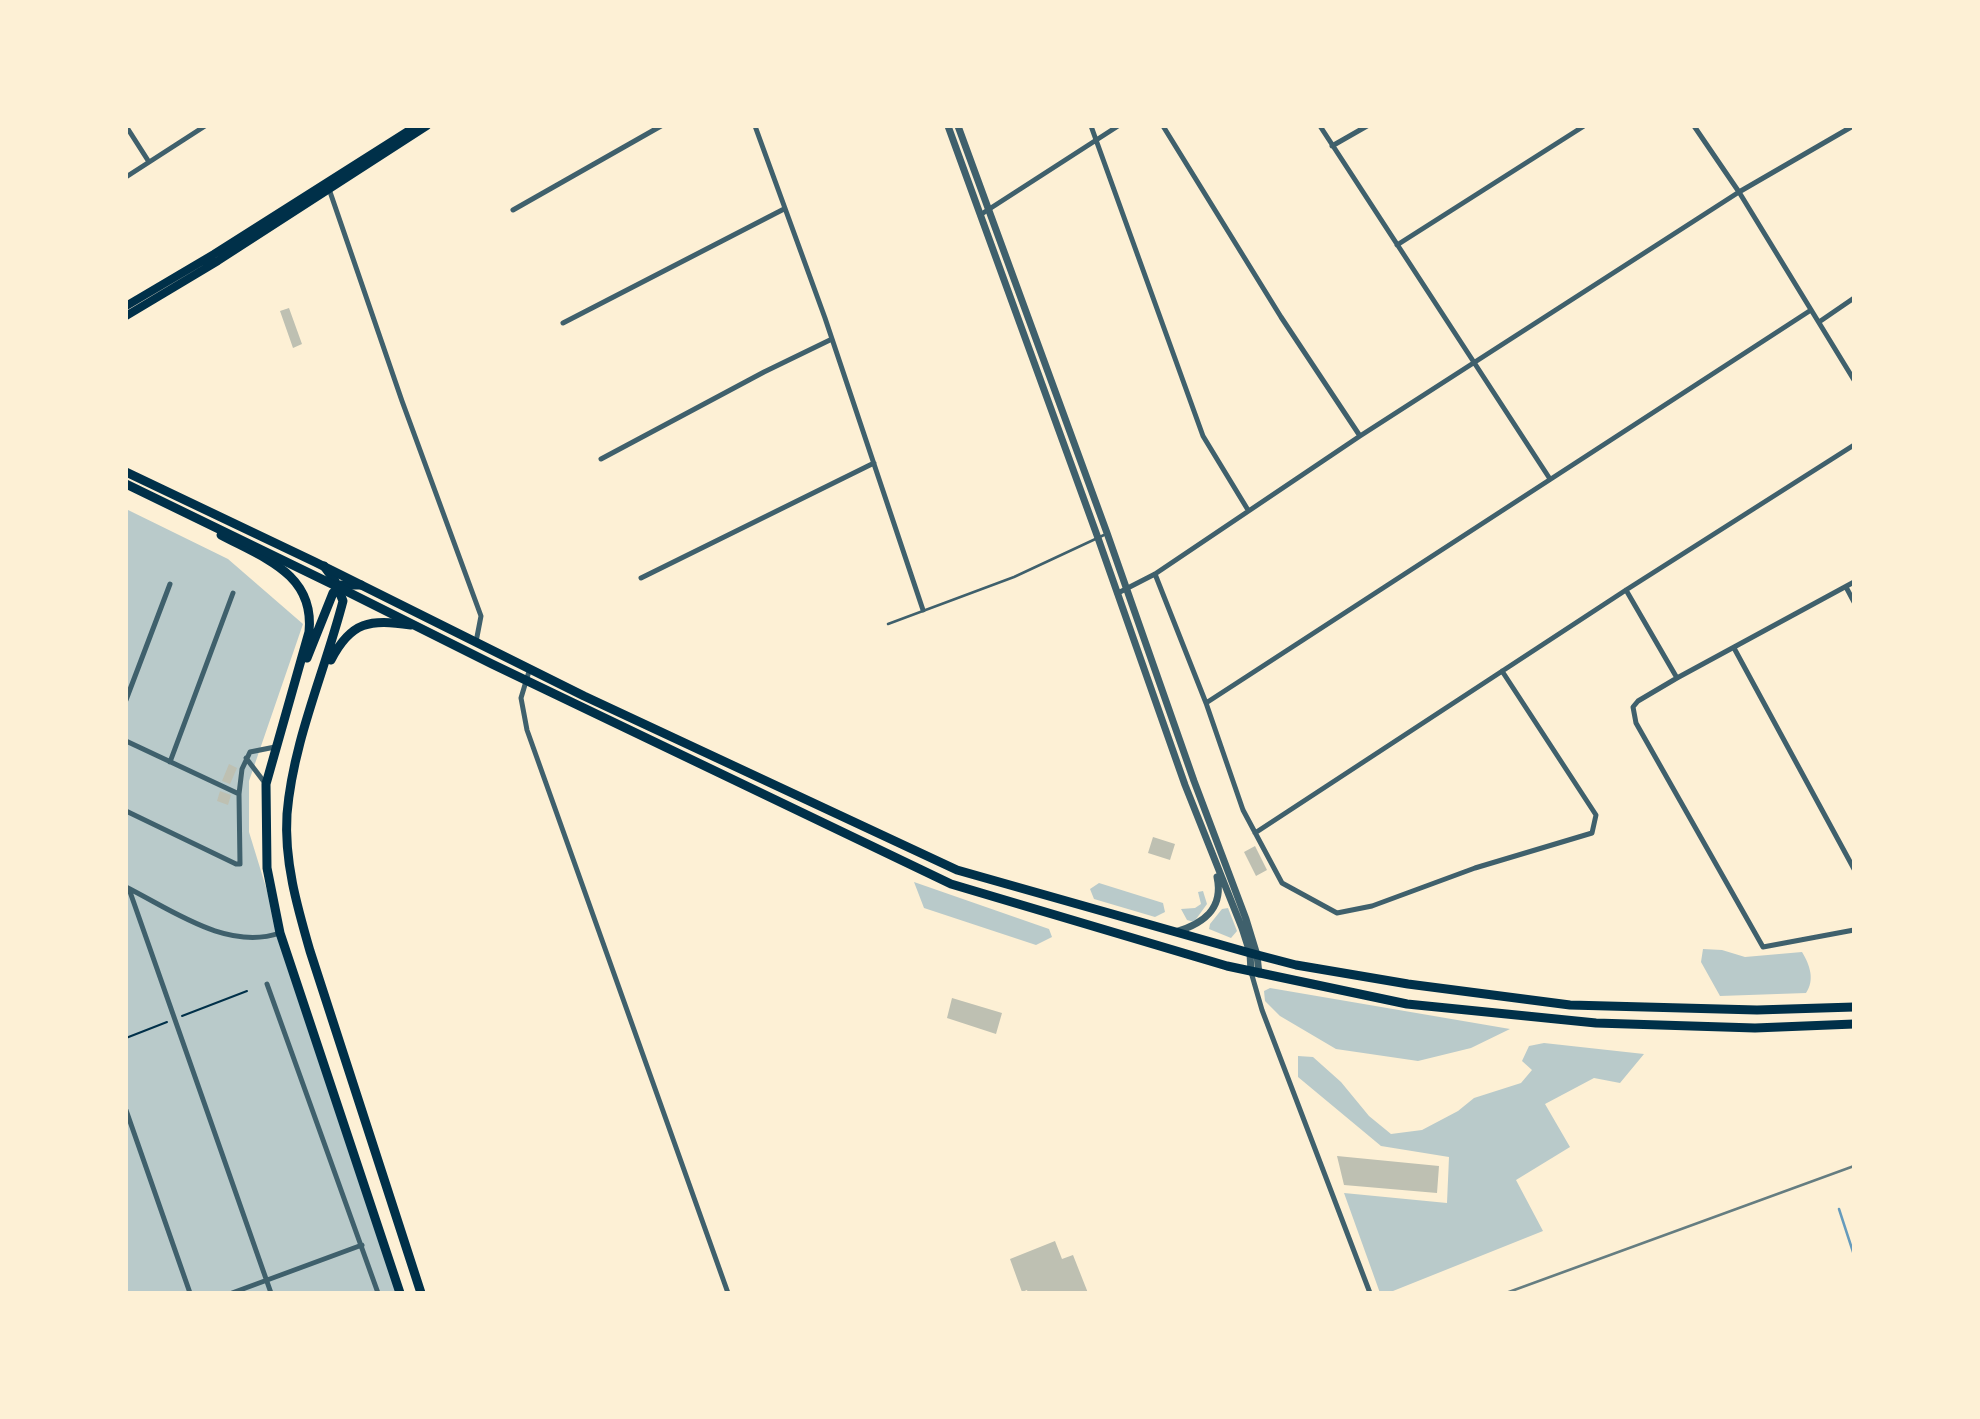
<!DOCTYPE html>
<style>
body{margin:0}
#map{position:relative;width:1980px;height:1419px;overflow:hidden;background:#fdf0d5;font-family:"Open Sans",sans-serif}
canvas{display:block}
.frame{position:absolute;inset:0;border:128px solid #fdf0d5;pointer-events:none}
</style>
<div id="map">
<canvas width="1980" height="1419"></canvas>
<div class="frame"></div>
</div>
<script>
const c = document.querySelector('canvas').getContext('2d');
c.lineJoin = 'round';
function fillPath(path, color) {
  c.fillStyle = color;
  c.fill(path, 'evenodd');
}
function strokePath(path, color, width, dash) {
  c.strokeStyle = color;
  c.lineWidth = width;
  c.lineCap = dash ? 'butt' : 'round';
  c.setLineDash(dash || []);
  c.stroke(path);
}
fillPath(new Path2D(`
 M126,509l102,50 75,65 -54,157v51l31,101 120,360h-274z
 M914,882l135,47 3,8 -16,8 -112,-37z
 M1099,883l64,20 2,9 -10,5 -61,-18 -4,-10z
 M1203,891l4,13 -13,18 -7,-2 -6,-11 14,-1 6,-4 -3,-12z
 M1228,908l9,23 -6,7 -22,-9 1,-5 12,-15z
 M1703,949l19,1 23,7 57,-5c8,13 13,28 4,41l-86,3 -19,-34z
 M1270,988l240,41 -39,19 -53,13 -82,-12 -56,-33 -15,-15 -1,-10z
 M1544,1043l100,11 -24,29 -26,-5 -49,26 25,43 -54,33 27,51 -155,62h-8l-36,-100 103,10 2,-46 -68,-11 -83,-69v-21l15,1 28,25 28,34 22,18 31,-4 36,-19 16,-13 47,-15 11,-13 -10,-9 7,-15z`), '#b9caca');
strokePath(new Path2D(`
 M1839,1209l15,46`), '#669bbc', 2.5);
fillPath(new Path2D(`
 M289,308l13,36 -9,4 -13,-37z
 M229,764l8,4 -7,16 -8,-3z
 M220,791l11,4 -3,10 -11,-4z
 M1153,837l22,7 -5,16 -22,-7z
 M1255,846l12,24 -11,6 -12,-24z
 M952,998l50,15 -6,21 -49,-16z
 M1337,1156l102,10 -2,27 -93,-8z
 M1055,1241l7,18 11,-4 15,38h-60l-1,-3 -5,2 -12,-33z`), '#bec0b2');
strokePath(new Path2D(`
 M182,1016l65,-25
 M126,1038l41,-16`), '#003049', 2);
strokePath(new Path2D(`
 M888,624l126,-47 90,-42`), '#3f606c', 2.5);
strokePath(new Path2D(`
 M126,126l23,36
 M755,126l70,192 98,292
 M1091,126l112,310 45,74
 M1163,126l118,191 79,119
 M1320,126l230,353
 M1694,126l45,66 115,188
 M1332,146l35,-20
 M126,177l79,-51
 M328,186l74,215 79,215 -5,26
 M513,210l148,-84
 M980,215l138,-89
 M1397,245l187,-119
 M1819,322l35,-24
 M563,323l221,-114
 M601,459l163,-87 68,-33
 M1155,574l51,129 37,107 39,73 55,30 35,-7 103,-38 117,-35 4,-18 -94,-144
 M641,578l233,-115
 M1854,582l-177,96 -39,23 -5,6 3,16 127,224 91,-17
 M1846,587l8,15
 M1626,590l51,88
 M1118,593l37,-19 205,-138 379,-244 114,-66
 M1734,648l120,221
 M530,668l-9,30 6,32 201,563
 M126,700l44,-116
 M1206,703l605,-393
 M126,741l113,53
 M246,758l19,25
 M170,762l63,-169
 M126,811l110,53h4l-1,-70 3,-25 8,-17 25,-5
 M1255,833l371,-243 228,-145
 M126,887c46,23 101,64 154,46
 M129,889l142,404
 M1251,972l11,38 108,283
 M267,984l111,309
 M126,1110l64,183
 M232,1293l130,-48`), '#3f606c', 5);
strokePath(new Path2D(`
 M948,126l150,412 87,247 57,143 8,25 1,19
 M958,126l149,407 87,248 52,138 11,36 2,19
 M1175,932c28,-8 49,-23 42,-55`), '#3f606c', 7);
strokePath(new Path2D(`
 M126,306l88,-52 202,-128
 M126,316l92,-55 209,-135`), '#003049', 8);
strokePath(new Path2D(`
 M221,535c43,23 94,39 88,97l-43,152 1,84 13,65 120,360
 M324,566l11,15 8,20c-18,70 -50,140 -56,213 -3,47 10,92 23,137l111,342
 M307,658l26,-65 8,-8h20
 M331,660c20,-39 39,-41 80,-35`), '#003049', 9);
strokePath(new Path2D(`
 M126,472l189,90 269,134 373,174 293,83 46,12 112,19 162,21 187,5 97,-3
 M126,484l212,103 154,77 459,220 276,82 180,38 189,19 159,5 99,-4`), '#003049', 9);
strokePath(new Path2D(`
 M1506,1293l348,-127`), '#657d81', 2.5);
</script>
